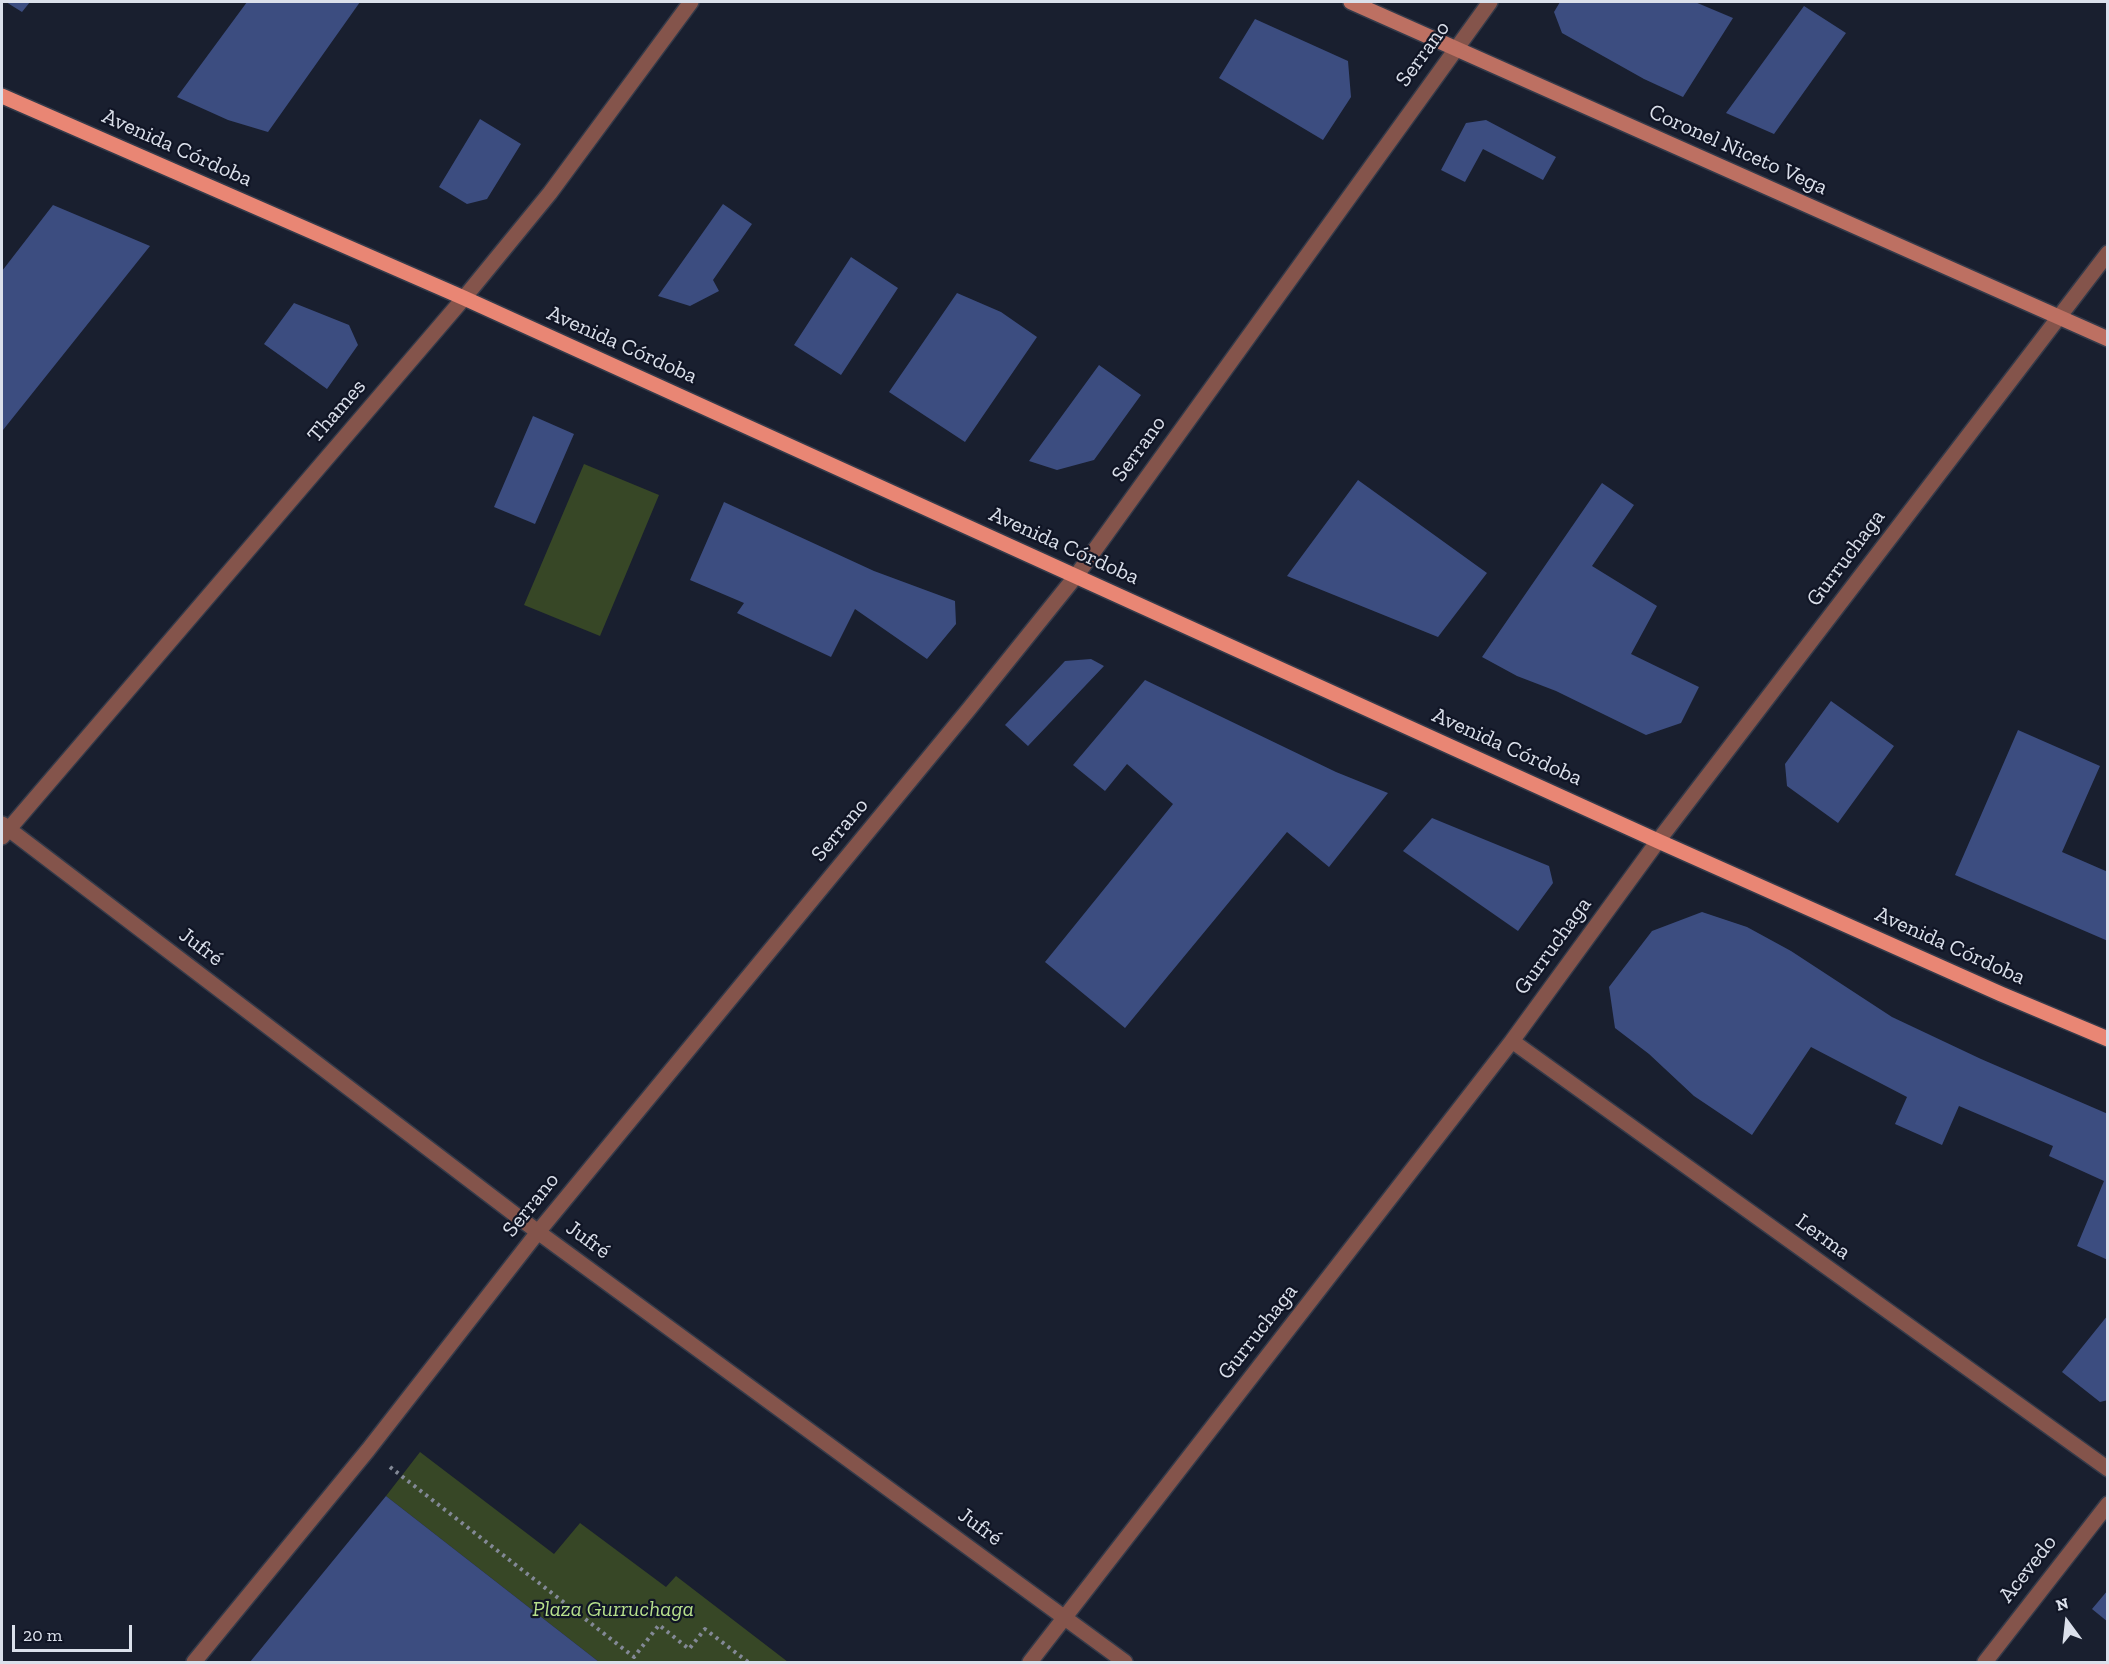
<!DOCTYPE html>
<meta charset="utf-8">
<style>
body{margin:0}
#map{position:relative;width:2109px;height:1664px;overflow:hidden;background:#191f2f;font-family:"Zilla Slab",serif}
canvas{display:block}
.frame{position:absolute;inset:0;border:3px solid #dbe0eb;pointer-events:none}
.north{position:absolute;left:2037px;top:1592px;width:60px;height:60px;-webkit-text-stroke:4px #101525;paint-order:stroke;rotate:345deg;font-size:16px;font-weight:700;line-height:24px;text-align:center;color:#dbe0eb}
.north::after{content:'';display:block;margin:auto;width:21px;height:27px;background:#dbe0eb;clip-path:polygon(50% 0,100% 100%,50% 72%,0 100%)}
.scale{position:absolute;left:12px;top:1625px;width:120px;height:27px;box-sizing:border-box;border:3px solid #dbe0eb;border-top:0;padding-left:8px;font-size:18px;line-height:21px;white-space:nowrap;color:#dbe0eb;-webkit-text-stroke:4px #101525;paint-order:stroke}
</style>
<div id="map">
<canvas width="2109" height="1664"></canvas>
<div class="frame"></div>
<div class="north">N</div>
<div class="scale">20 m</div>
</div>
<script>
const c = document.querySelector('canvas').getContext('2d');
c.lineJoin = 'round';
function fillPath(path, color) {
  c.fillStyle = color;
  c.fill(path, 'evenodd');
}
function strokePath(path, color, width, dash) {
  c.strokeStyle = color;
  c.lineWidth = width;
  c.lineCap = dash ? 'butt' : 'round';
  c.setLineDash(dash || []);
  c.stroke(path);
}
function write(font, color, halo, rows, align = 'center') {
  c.font = font + ' "Zilla Slab",serif';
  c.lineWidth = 4.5;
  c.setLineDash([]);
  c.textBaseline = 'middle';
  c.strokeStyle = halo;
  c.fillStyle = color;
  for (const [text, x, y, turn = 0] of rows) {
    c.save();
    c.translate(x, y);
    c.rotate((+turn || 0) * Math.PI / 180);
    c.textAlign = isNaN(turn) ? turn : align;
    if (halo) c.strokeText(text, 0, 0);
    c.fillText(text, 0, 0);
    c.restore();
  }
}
fillPath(new Path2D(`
 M584,464l75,31 -59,141 -76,-31z
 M420,1452l134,102 26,-31 86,64 10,-11 112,86h-189l-213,-166z`), '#374726');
fillPath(new Path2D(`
 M6,2h24l-8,10z
 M247,2h113l-92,130 -40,-12 -51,-23z
 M1560,2h135l38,16 -50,79 -39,-18 -82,-46 -8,-21z
 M1804,6l42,27 -72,101 -48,-21z
 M1255,19l93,42 3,36 -28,43 -104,-62z
 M480,119l41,25 -34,55 -20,5 -28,-17z
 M1486,120l70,37 -13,23 -60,-31 -18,33 -24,-12 25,-47z
 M723,204l29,20 -39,56 6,11 -29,15 -32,-10z
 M53,205l97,41 -147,184 -1,-159z
 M851,257l47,31 -57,87 -47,-30z
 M957,293l44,19 36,25 -72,105 -76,-50z
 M294,303l55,22 9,20 -31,44 -63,-45z
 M1099,365l42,30 -47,65 -37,10 -28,-9z
 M533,416l41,18 -39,90 -41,-17z
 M1358,480l129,93 -49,64 -151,-61z
 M1602,483l32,22 -42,61 65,40 -26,48 68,33 -18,36 -35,12 -90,-44 -39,-15 -35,-19z
 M724,502l150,69 81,30 1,23 -29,35 -72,-50 -24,48 -94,-44 7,-10 -54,-23z
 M1091,659l13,7 -76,80 -23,-21 60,-64z
 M1145,680l191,92 52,21 -59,74 -42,-35 -162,196 -80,-66 128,-158 -46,-40 -22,27 -32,-26z
 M1831,701l63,45 -56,77 -51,-37 -2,-22z
 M2018,730l82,36 -38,86 46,20v69l-153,-66z
 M1432,818l117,48 4,17 -35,48 -115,-80z
 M1702,912l45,15 44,24 101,66 89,42 127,55v146l-31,-14 27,-65 -55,-25 4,-10 -94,-40 -17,39 -47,-21 12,-27 -96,-50 -59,88 -58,-39 -45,-42 -34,-26 -6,-41 43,-56z
 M2108,1315v85l-8,2 -38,-30z
 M386,1496l213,166h-349z
 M2108,1590v32l-16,-13z`), '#3c4d80');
const street = new Path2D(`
 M2,824l536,408 587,430
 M2,837l462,-539 86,-105 141,-191
 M1512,1041l596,428
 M194,1662l174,-212 170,-218 431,-523 107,-133 414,-574
 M1030,1662l482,-621 146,-200 450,-588
 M1985,1662l123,-158`);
const secondary = new Path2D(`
 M1351,2l757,337`);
const primary = new Path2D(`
 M2,96l462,202 1194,543 343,153 107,45`);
strokePath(street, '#343a49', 18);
strokePath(secondary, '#343a49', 18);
strokePath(primary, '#343a49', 18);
strokePath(new Path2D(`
 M390,1467l244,190 25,-32 30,24 16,-20 43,33`), '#838996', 4, [3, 4.5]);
strokePath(street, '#84544b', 15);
strokePath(secondary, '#bd7062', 15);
strokePath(primary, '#e98674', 15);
write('22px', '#dbe0eb', '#101525', [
 ["Serrano",1423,54,-54],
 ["Avenida Córdoba",177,148,24],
 ["Coronel Niceto Vega",1738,150,24],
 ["Avenida Córdoba",622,345,24],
 ["Thames",337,411,-49],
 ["Serrano",1139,449,-54],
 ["Avenida Córdoba",1064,546,24],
 ["Gurruchaga",1846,558,-53],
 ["Avenida Córdoba",1507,747,24],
 ["Serrano",840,830,-50],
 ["Gurruchaga",1553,946,-54],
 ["Avenida Córdoba",1950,946,24],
 ["Jufré",201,947,37],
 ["Serrano",531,1205,-51],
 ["Lerma",1823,1237,36],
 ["Jufré",588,1240,36],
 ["Gurruchaga",1258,1332,-52],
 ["Jufré",980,1527,36],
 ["Acevedo",2028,1569,-52]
]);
write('italic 22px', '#b6df8b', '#101525', [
 ["Plaza Gurruchaga",613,1610]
]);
</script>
